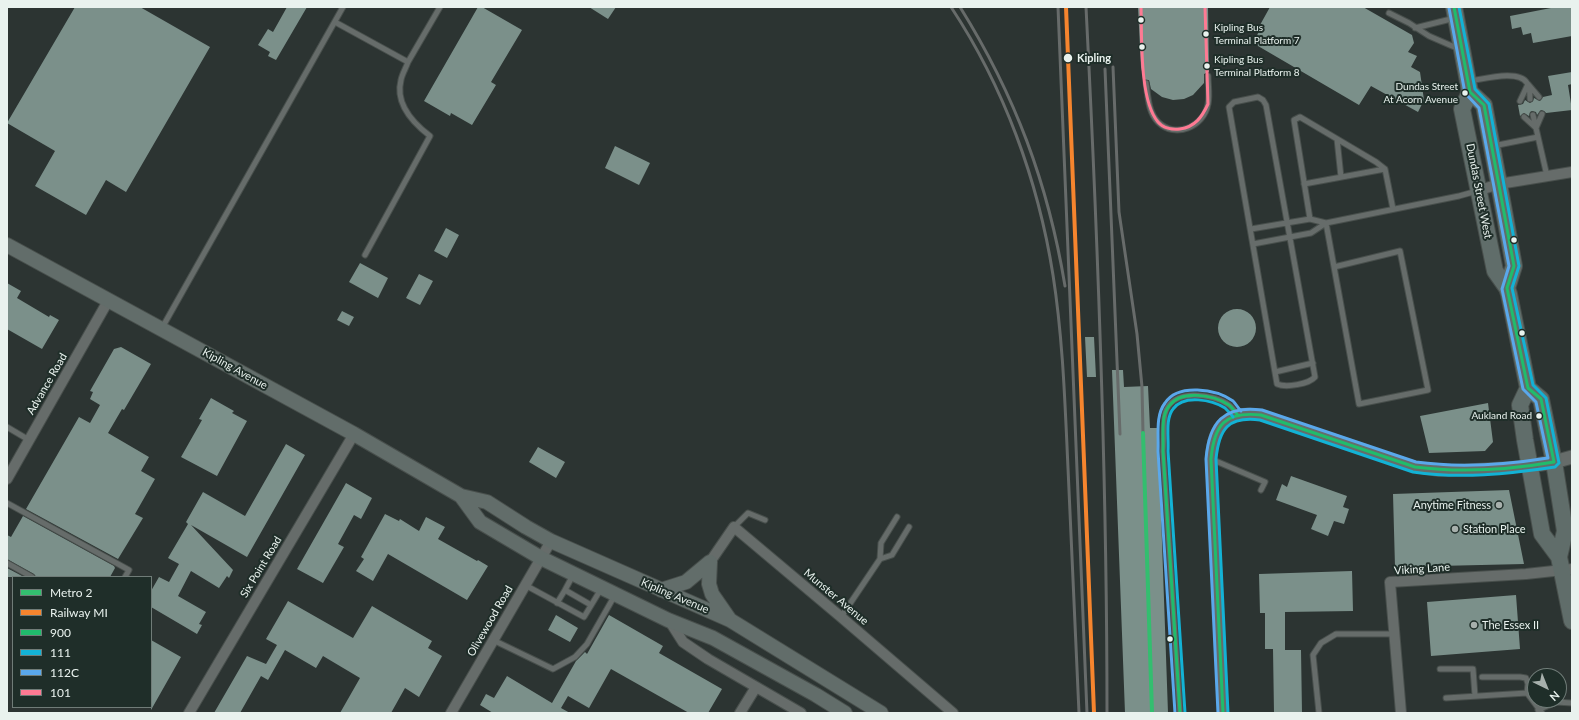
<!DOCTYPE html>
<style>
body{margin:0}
#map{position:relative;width:1579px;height:720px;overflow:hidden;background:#2c3432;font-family:Lato,sans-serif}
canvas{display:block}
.frame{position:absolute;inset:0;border:8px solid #e9f2ee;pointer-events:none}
.legend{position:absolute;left:12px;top:576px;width:140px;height:132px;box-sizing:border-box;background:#1f2e29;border:1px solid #707c78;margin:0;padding:5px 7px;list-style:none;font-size:12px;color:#e9f2ee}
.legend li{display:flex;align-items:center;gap:8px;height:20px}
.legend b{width:20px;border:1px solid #707c78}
.north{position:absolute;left:1527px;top:668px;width:40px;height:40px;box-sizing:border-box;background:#1f2e29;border:1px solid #707c78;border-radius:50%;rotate:137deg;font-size:11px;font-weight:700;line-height:16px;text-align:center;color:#e9f2ee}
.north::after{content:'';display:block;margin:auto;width:14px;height:18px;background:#a7b0ac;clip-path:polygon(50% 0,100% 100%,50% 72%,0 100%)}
</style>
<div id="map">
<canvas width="1579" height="720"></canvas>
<div class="frame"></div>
<ul class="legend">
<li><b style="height:5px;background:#33be6f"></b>Metro 2</li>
<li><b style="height:5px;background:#f6852e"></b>Railway MI</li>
<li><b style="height:5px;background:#20bc6c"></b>900</li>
<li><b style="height:5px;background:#13b2d5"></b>111</li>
<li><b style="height:5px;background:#5aa8eb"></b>112C</li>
<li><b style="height:5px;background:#fe7a93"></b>101</li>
</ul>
<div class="north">N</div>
</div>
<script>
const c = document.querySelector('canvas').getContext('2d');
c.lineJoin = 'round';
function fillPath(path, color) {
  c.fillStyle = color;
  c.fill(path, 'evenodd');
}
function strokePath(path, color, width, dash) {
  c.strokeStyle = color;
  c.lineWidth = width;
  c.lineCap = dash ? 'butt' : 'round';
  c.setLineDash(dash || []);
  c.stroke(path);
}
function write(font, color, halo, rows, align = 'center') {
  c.font = font + ' Lato,sans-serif';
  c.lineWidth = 4;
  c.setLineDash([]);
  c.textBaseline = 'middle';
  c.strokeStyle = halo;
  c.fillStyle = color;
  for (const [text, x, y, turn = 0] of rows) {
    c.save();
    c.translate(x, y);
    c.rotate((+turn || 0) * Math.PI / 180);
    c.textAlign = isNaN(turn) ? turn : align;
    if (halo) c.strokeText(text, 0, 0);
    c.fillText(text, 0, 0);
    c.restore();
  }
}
fillPath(new Path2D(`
 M75,7h65l70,40 -84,145 -20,-12 -20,35 -51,-29 20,-35 -48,-28z
 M287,7h20l-31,53 -8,-4 2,-4 -12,-7 10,-16 5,3z
 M478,7h4l40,23 -31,52 5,3 -24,40 -21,-12 -1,3 -26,-15z
 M589,7h27l-8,12z
 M1138,7h70l1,65 -5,2v9l-11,12 -9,4 -11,1 -11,-3 -11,-8 -2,-9h-5l-3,-13z
 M1270,7h93l49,28 2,8 -6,9 9,4 -6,11 9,5 4,28 -6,12 -47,-26 -12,19 -101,-59 -2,-8 5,-12 -1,-1z
 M1556,7h16v29l-39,7 -2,-10 -8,2 -2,-8 -9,2 -2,-13z
 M1572,72v12l-4,1 4,25 -26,3 -2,-2 -3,-1 -4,5 -1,-3 -4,-1 -2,1 -1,4 -5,-3 -4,3 -2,-11 5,-1 2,-4 5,3 3,-2 1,-3 6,3 3,-4 9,-2 -4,-19z
 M615,146l35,17 -11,22 -34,-17z
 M446,228l13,7 -12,23 -13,-7z
 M360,263l28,15 -10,20 -29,-16z
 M419,274l14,7 -13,24 -14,-7z
 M7,283l14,8 -4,7 32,19 1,-2 9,5 -17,29 -35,-20z
 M1218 328a19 19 0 1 1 38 0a19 19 0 1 1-38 0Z
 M342,311l12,6 -5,9 -12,-6z
 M1085,337h9l2,40h-9z
 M121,347l30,17 -27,46 -2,-1 -14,24 41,24 -8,14 14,8 -20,35 8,4 -25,41 -92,-50 53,-92 11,6 10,-18 -10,-6 3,-7 -3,-1 24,-42z
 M1112,370h11l1,17 24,-1 2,42h8l10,285h-43z
 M211,398l23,13 -2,2 15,8 -30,55 -36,-19 21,-37 -3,-1z
 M1488,403l5,39 -8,9 -56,2 -9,-37z
 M286,444l19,11 -58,102 -56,-32 42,45 -4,8 -2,-2 -8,12 -28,-17 -13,25 28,16 -7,12 3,1 -5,9 -46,-27v-16l8,-14 10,5 10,-18 -11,-6 20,-34 -2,-2 17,-30 42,24z
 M538,447l27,15 -9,16 -27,-16z
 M1291,476l56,20 -4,11 6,2 -5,15 -10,-3 -6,15 -17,-7 6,-14 -41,-15 6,-16 5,3z
 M346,483l26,15 -11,21 -7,-4 -16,29 6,3 -21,36 -26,-14z
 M1509,490l15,74 -129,3 -2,-73z
 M385,514l14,7 1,-2 19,12 7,-14 19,10 -7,12 39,22 1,-1 10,6 -21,34 -79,-46 -15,27 -17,-10 8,-12 -3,-2z
 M23,516l91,50 1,2 -5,9h-74l-2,-3 -27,-15v-24l4,2z
 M7,568l17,9h-17z
 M1352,571l1,40 -68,1v38h16l1,63h-28l-1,-64h-8v-36h-5l-1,-39z
 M1516,595l4,54 -89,7 -4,-54z
 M288,601l65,37 19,-32 60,35 -4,7 14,8 -23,41 -14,-9 -14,25h-51l20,-35 -37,-22 -7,12 -31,-18 -17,30 -7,-4 -21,37h-26l33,-57 19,8 11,-19 -11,-6z
 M556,615l22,13 -8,14 -22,-12z
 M609,615l54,31 -4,7 63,36 -14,24h-19l-78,-44 -22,39 -21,-12 -7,12 9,5h-77l-13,-8 6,-11 8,4 13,-22 45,27 24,-42 9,-9 2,2z
 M151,640l30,17 -30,53z`), '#7b908a');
const service = new Path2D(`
 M1389,13l20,10 20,13 30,13
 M335,22l73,40c-2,6 -6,12 -7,18 -6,23 12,43 29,56l-65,119
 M1415,28l40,-10
 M408,62l32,-55
 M1470,81c14,-2 49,-12 57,2 3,4 3,11 3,16
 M1146,83c2,13 2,29 12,39 17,17 46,5 50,-18 2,-9 0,-19 0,-28
 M1258,97l5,3 3,5 49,272c-6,7 -29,11 -38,7l-48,-277 5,-5z
 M1520,101l8,-17 11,13
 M1542,114l-6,14 11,48
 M1533,115l3,13
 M1524,117l12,11
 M1337,139l4,38
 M1493,146l45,-9
 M1304,184l81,-15
 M1310,219l-16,-99 6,-3 76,45 9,7 8,40
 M1326,223l33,181 69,-14 -28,-139 -66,16
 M1251,229l59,-10 16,4
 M1253,244l58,-11 15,-10 133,-27 18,-5
 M162,328l181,-321
 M1275,372l38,-9
 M7,427l22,13
 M1211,459l54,23 -4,8
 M7,503l122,67 -4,7
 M734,527l14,-14 17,7
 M880,559l12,-4 17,-28
 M7,563l25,14
 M525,585l59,32 17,-28
 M565,590l8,-15
 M557,603l8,-13 26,15
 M841,617l39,-58 1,-16 16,-26
 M493,640l60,29 22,-12 12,-13 28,-49
 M1440,669h33l2,27
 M1482,677h38l6,1 2,6 -1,9
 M1446,698l81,-5 15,20
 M1538,710l18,-8 16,1
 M1180,713l-17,-262c1,-10 0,-28 2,-37 6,-26 47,-21 64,-9 3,2 5,6 8,9
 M1319,713l-6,-58 8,-12 15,-9h59`);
const minor = new Path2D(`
 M1480,190l19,-6 73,-12
 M7,479l101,-178
 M710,562l24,-35 107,90 112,96
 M669,620l14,22 25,17 93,54
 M189,713l165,-279
 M451,713l100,-172
 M740,713l16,-26
 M1223,713l-12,-254c1,-32 16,-51 50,-44l154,52 24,4 90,-5
 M1401,713l-11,-131 136,-8 46,-5`);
const tertiary = new Path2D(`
 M1529,466l25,-4 18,-5`);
const secondary = new Path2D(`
 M7,245l347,189 107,62 26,6 39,25 25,14 179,79 151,93
 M461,496l19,26 61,36 127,62 45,18 103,57 29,18
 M710,562l-1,22 3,10 18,26
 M661,590l25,-8 24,-20`);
const primary = new Path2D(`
 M1454,7l16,85 -8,17 33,162 12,17 2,6 19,94 -8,17 5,35 17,94 17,23
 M1470,92l14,13 15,79 15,82 -7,22
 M1528,388l13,11 13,63 11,69 -6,26 13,64`);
strokePath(service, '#484f4c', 7);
strokePath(minor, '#484f4c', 12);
strokePath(tertiary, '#484f4c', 15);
strokePath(secondary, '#484f4c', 16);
strokePath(primary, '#484f4c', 18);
strokePath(service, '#666c6a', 5);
strokePath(minor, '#666c6a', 10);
strokePath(tertiary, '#666c6a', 13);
strokePath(secondary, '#626d6a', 14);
strokePath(primary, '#606d6a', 16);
strokePath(new Path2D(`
 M951,7c53,80 87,173 102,268 10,64 12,129 15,193 4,82 7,163 11,245
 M960,7c55,88 88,176 105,279
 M1058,7l29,706
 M1086,7c12,235 21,471 21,706
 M1113,67l6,145 18,122 5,53 1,46
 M1105,69l15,365`), '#676b6a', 3);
strokePath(new Path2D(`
 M1180,713l-17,-262c1,-14 -3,-34 6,-45 12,-17 45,-11 60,-1 3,2 5,6 8,9
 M1223,713l-12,-254c3,-34 14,-48 50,-44l154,52c47,6 93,3 139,-5l-13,-63 -13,-11 -21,-100 7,-22 -30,-161 -14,-13 -16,-85`), '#20bc6c', 3);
strokePath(new Path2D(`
 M1185,713l-17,-262c1,-12 -3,-32 5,-42 11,-15 39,-9 52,-1 3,3 6,6 8,9
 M1228,713l-12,-254c3,-30 12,-43 44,-39l153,52c47,7 95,2 142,-5l4,-4 -13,-65 -13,-13 -21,-97 7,-22 -30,-162 -14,-15 -16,-82`), '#13b2d5', 3);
strokePath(new Path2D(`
 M1175,713l-17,-262c1,-15 -3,-35 7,-48 13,-20 51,-14 68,-2 3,3 5,7 8,10
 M1218,713l-12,-254c3,-37 18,-54 56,-49l154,52c44,6 88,3 132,-4l-12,-56 -13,-13 -21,-100 7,-23 -30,-158 -14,-15 -16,-85`), '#5aa8eb', 3);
strokePath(new Path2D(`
 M1141,7c1,28 -2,93 17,115 5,6 14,8 22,7 15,-2 22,-12 28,-25l-3,-97`), '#fe7a93', 3);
strokePath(new Path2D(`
 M1066,7l28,706`), '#f6852e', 4);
strokePath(new Path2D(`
 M1143,433l9,280`), '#33be6f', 4);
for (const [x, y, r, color] of [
 [1141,20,3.5,"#e9f2ee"],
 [1206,34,3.5,"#e9f2ee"],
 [1142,47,3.5,"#e9f2ee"],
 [1068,58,5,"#e9f2ee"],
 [1207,66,3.5,"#e9f2ee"],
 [1465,93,3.5,"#e9f2ee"],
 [1514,240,3.5,"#e9f2ee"],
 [1522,333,3.5,"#e9f2ee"],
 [1539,416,3.5,"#e9f2ee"],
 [1499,505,4,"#a7b0ac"],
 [1455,529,4,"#a7b0ac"],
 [1474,625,4,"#a7b0ac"],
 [1170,639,3.5,"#e9f2ee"]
]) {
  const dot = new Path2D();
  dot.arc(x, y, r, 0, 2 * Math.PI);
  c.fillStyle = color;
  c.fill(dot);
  strokePath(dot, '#1f2e29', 1.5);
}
write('10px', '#e9f2ee', '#1f2e29', [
 ["Kipling Bus",1214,28],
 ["Terminal Platform 7",1214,41],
 ["Kipling Bus",1214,60],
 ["Terminal Platform 8",1214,73],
 ["Dundas Street",1458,87,"right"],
 ["At Acorn Avenue",1458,100,"right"],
 ["Aukland Road",1532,416,"right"]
], 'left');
write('bold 11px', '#e9f2ee', '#1f2e29', [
 ["Kipling",1077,58]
], 'left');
write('11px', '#e9f2ee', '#1f2e29', [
 ["Dundas Street West",1479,191,79],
 ["Kipling Avenue",235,369,29],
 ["Advance Road",47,384,-60],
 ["Six Point Road",261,567,-59],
 ["Viking Lane",1422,569,-4],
 ["Kipling Avenue",675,596,23],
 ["Munster Avenue",836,597,40],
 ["Olivewood Road",490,621,-60]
]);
write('11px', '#e9f2ee', '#1f2e29', [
 ["Anytime Fitness",1491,505,"right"],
 ["Station Place",1463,529],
 ["The Essex II",1482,625]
], 'left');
</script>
